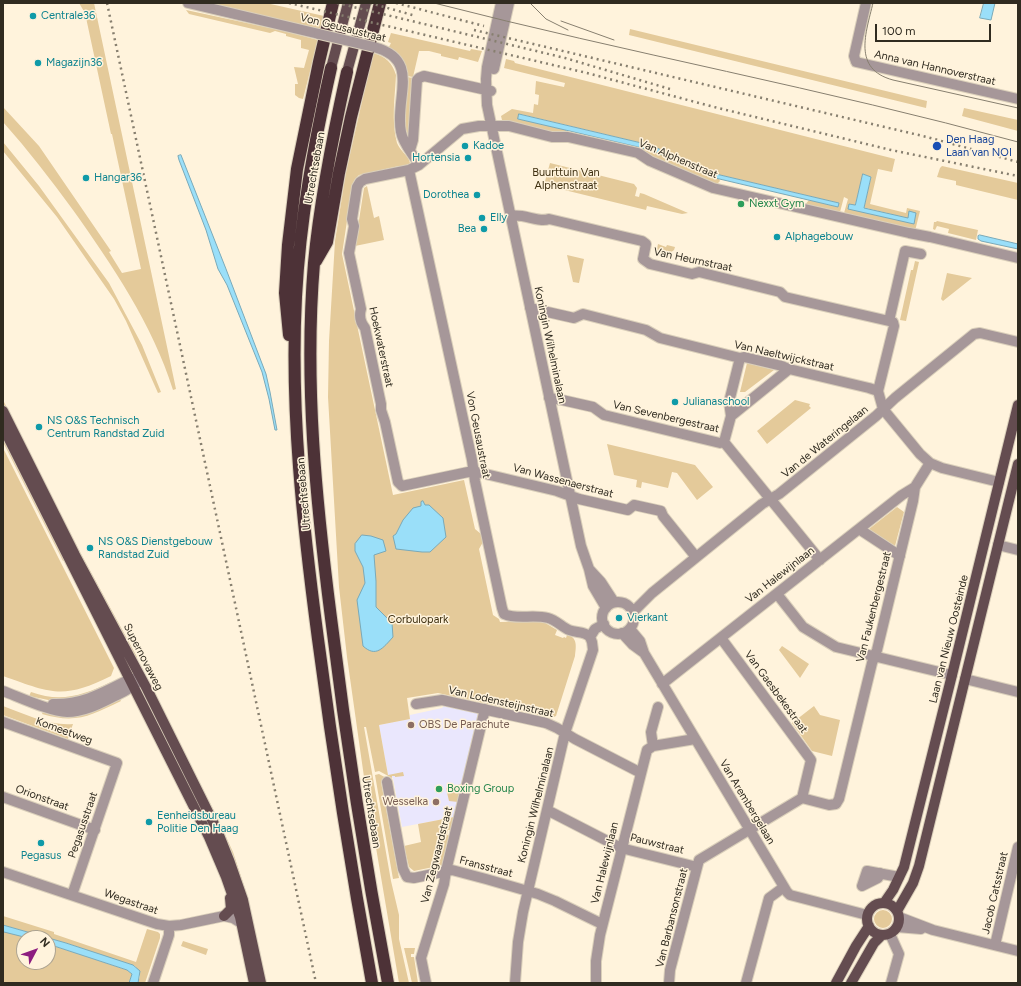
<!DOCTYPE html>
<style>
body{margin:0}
#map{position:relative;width:1021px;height:986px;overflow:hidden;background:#fff3dc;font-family:Figtree,sans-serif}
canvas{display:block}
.frame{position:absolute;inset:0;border:4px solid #302b20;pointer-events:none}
.north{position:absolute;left:16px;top:930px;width:40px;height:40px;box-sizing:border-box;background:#fff3dc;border:1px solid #aca391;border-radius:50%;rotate:49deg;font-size:11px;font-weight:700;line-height:16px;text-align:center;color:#302b20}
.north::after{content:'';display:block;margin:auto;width:14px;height:18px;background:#8d1d80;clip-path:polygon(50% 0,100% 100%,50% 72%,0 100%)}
.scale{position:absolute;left:875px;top:24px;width:116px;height:18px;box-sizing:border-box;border:2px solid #302b20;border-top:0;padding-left:5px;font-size:12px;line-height:14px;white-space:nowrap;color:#302b20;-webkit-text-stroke:3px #fff3dc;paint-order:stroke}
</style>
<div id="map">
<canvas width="1021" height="986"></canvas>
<div class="frame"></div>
<div class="north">N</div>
<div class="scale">100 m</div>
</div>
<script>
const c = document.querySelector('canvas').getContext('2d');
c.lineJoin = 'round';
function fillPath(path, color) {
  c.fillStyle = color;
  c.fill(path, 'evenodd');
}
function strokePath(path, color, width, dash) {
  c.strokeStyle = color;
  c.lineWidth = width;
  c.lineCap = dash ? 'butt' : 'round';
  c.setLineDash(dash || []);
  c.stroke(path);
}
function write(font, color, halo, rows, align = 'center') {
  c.font = font + ' Figtree,sans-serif';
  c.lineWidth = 3;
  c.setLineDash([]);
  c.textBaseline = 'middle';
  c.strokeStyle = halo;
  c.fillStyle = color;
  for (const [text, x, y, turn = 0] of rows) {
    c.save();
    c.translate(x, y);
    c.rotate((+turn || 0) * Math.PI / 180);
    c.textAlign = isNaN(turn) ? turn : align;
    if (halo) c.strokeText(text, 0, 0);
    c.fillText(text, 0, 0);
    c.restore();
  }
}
fillPath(new Path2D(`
 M444,706l33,7 1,3 -24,101 -52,10 -9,-49 -5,-3 -9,-50 31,-6v-4l32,-7z`), '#eae7fd');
fillPath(new Path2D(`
 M79,3h15l82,386 -3,1c-20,-65 -61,-125 -100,-180 -22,-30 -45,-60 -70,-88v-15l36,39 72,105 -2,1 13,21 19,-4 -29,-135h-1l-26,-121z
 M199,3h67l58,13 -4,14z
 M186,10l98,21 34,9 -15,59 -4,-1 -4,-3v-11h3l-4,-17 10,1 5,-18 -8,-2v-8l-15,-4v-2l-11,-3 -5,2 -81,-19z
 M630,29l297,72 -1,7 -297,-73z
 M391,33l79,18 1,-2 11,2 -4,11 -19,-5 -1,3 -17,-4v-2l-12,-3h-10l-6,26 -6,-1c-1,-13 -7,-22 -18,-29l2,-4 -3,-1z
 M373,53c13,4 19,9 23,22 -1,22 -5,46 1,68 3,8 12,13 13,20l-2,3 -8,1 -1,-1 -40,9 -4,4 -4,8 1,1 -10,66 51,241 71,-15 11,49 6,5 2,8 -4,7 14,66 6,4 1,3 42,-1 15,9 -2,5 8,3 1,-1 2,1 1,-3c11,2 9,12 8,21l-19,60 -5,2 -113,-25 -31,5 3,21 -31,6 9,50 15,-3 1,4 -9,1v-1h-3v2l-13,-7 -4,1 -9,-45h-2l27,154 8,34v24l10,44h-10l-35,-206 -17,-120 -8,-70 -11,-190 1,-56 6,-100 11,-69z
 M506,59l8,2 1,2 380,96 -3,13 -14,-3 -8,35 36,9 1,-5 13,3 -5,20 -71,-18 4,-14 -4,-2 -4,15 -37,-5 6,-7 29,7 1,-4 -123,-29 -66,-29 -130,-31 -1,5 47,11v4l-63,-10 -2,-8 11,-7 21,4 1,-9 4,1 1,-10 -4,-1 1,-13 28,6 1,-4 -61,-15zM863,174l8,3 -7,31 44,10 -59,-14 6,2z
 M407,77l6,1 -4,60h-1c-6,-19 -2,-41 -1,-61z
 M964,108l54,12v11l-56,-15z
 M3,142l36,44 70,97 33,62 19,47 -3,1 -32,-72 -12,-22 -57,-82 -54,-66z
 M641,148l10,2 60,27 8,2 1,2 -5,5 -75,-34z
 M550,163l84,21 3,4 -2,8 4,1 1,-4 4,1 44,19 -6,1 -35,-8 -1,4 -102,-25z
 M942,166l76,17v17l-62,-15v-4l-19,-4 3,-9z
 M367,186l7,32 5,-2 5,24 -29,6 9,-58z
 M937,221l41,9 -2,10 -28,-7 1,-4 -12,-3 -2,4 -2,-1 1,-7h2z
 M658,244l8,3 1,-2 8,2 -1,3 -4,3 -1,5 -13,-4z
 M567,255l17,4 -5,24 -6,-1z
 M915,261l4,1 -13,59 -6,-1 11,-50h2z
 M947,273l25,5 -29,23 -2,-2z
 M747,363l27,7 -29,22h-5z
 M3,400l78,154 56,103 -3,2 -131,-252z
 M795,400l15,4 -1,2 2,2 -44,36 -10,-13z
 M3,434l63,126 -3,1 -60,-119z
 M607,444l88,21 18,22 -16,13 -20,-27 -5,-1 -4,16 -26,-6 -1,6 -5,-1 1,-7 -23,-5z
 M3,448l111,220 -3,8c-48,24 -60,17 -108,0z
 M897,507l7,5 -9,34 -26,-17z
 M782,646l27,18 -9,14 -21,-28z
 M111,682l1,2 -22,11 -37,6 -24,-5 2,-4c30,11 53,3 80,-10z
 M152,689l62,122 19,41 15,46 18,85h-2l-17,-76z
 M119,698l2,3c-31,15 -45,23 -79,13l2,-4z
 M3,706c22,8 46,20 70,18l-5,15 -65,-24z
 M814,706l6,9 20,5 -8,36 -20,-5 -20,-28z
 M379,774l11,6 -9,2 18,96 -6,1 -18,-104z
 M462,784l-4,18 -9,-1 -3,-13z
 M454,817l-3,13h-3l-1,5 3,1 -7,29 -29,6 -5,-4 -5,-21 17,-4 -3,-18z
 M874 919a9 9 0 1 1 18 0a9 9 0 1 1-18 0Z
 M3,916l51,16v2l82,28 11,-33 11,3 2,2v4l-15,45h-7l2,-7 -5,-10 -69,-23 -63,-18z
 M3,931l25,7h-4v24h24v-18l79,26 5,4 -3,9h-126z
 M183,941l25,8 -2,6 -25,-9z
 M404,948h11l-1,6h-3v3h3l4,26h-6z`), '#e4ca9a');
const water = new Path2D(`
 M984,3h11l-4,17 -11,-2z
 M519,114l131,31 66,29 123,29 -1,4 -127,-30 -60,-27 -133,-31z
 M181,155l45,114 40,105 4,18 7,38h-2l-6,-31 -7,-27 -35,-87 -9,-16 -12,-39 -27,-70 -1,-4z
 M863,174l8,3 -7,31 44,10 1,-7 7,2 -2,11 -66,-15 1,-5 6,1z
 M980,235l38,9v5l-37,-8 -3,-2v-3z
 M423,501l2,4h4l14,13 3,19 -16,15h-8l-26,-3 -3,-13 3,-2 7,-14 10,-12 8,-2v-4z
 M362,535l9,1 12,4 3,11 -12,4 2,26v26l16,16 1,14c-10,11 -17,21 -30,9l-6,-46 8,-17 -2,-16 -8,-16v-7z
 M3,925l63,18 67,22 7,6 -2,12h-9l3,-9 -5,-4 -79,-26v-6h-20l-24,-6 -1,-1z`);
fillPath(water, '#9adff9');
strokePath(water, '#7aa9b8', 1);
const minor = new Path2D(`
 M188,3l131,31
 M501,3l-14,64 -1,12 1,26 94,441 8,23 4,17 13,22
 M866,3l-12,53 2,6 162,37
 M374,47c48,13 20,51 27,85 2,12 12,22 18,33
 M494,69l15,-66
 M410,150l3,-10 4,-60 2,-2 5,-2 67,15
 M409,170l63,290 3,21 27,127 2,6c13,6 29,0 44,4 8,2 14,9 21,12 7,3 16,1 21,7
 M510,216c14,-3 28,7 39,3l93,22 4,3 -3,15 7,5 42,10 7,-2 81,20 5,5 104,24
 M530,308l44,10 9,-4 63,16 14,8 80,20 4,-1 38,9 7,3 80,19 9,3
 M878,391l16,-65 -1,-4 -4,-1 16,-70 16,3
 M878,391l5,18 37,45 10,9 12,5 57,14
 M549,398l13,2 31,7 11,8 116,28 4,-1 96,118
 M731,416l58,-47
 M724,442l7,-26 -2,-14 11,-44
 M859,529l41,27
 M998,545l20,5
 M696,557l-33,-41 -2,-5 -27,-6 -6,5 -49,-11 -22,-8 -84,-20 -71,15 -4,-4 -13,-60 -4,-12v-6l-16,-76c-5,-6 -6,-12 -4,-19l-12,-56 5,-27 -2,-7 5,-32 3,-5 5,-3 44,-9 10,-5 43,-36 17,-3h30l43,11h16l70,16 12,8 63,27 196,45 21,4 88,21
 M589,569l12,13 13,20
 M777,594l26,33 33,20 116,28
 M602 618a16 16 0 1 1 32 0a16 16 0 1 1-32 0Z
 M633,612l19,-19 110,-89 17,-10 97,-78 19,-18 79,-64 6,-1 38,9
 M630,629l10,12 4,12 143,239 3,3 77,20
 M622,633l11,12 11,8
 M590,637l5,-8 9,-5
 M721,638l90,122 -9,38
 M965,679l53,13
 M662,684l240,-189 13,-8
 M3,691c16,6 48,21 64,21 16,0 30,-7 44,-14 10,-5 21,-9 29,-18
 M53,704c30,1 51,-12 77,-25h7
 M416,704l26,-4 104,23 11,5 18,11 66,34
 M3,722l114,41 -45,132
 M653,746l-2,-14 7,-25
 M387,782l16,87 4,8 7,1 38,-8 34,9 52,15 17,7 47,23
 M3,797l92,33
 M802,798l27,7 7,-1 3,-5 33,-136 5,-13 36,-149 2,-14 15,-24
 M547,810l74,38 76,19
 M3,872l154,52 12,2 12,-1 43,-9 9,2 8,5
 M880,873l-2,5 -16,8 5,-15 32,6
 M899,917l34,13 85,21
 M897,927l24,2
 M890,934l9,20 -8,29
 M995,945l23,-98
 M153,983l16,-48v-9
 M426,983l-5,-25 23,-74 2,-13 39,-162
 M515,983l3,-41 5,-30 42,-179 28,-83 -1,-8 -2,-5
 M596,983v-22l4,-26 47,-185 6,-4 42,-7
 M669,983l1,-13 29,-110 103,-62
 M746,983l23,-85 15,-11`);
const major = new Path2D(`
 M331,68l17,-65
 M347,72l19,-69
 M3,411l72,144 72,134 70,141 12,30 14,40 18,83
 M3,427l206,410 17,40 14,40 14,66
 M884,903l9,-13 11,-23 48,-192 66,-270
 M867 919a16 16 0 1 1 32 0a16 16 0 1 1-32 0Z
 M897,911l16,-28 6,-17 99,-402
 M224,916l7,-7 -1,-11
 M836,983l20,-37 13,-20
 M851,983l23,-40 8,-8`);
const highway = new Path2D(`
 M331,68c-17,76 -31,151 -35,229 -6,114 7,229 22,342 15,115 33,230 54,344
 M347,72c-14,63 -27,127 -33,191 -10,119 2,238 17,355 15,122 34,244 57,365
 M316,261l11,-19 12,-69 12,-56 29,-114
 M289,335l-4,-42 3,-48 9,-76 22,-107 14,-59`);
strokePath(minor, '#dacfba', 12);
strokePath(major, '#dacfba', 12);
strokePath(highway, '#dacfba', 14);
strokePath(minor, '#a69799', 10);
strokePath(major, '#644c50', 10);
strokePath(highway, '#4d3237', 12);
strokePath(new Path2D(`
 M434,3c194,50 391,86 584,139
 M530,3l16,16 22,11
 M873,3c-7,30 -21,66 20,77l125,28
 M561,21l53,19`), '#877f6f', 1);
strokePath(new Path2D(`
 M107,3l209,980
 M289,3l298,70 127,34 177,43 127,26
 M337,3l228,55 105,31
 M370,3l46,13
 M396,3l88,23
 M474,30l453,107 91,25`), '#877f6f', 2.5, [2, 4]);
const minorBridge = new Path2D(`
 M319,34l55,13`);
strokePath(minorBridge, '#dacfba', 12, []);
strokePath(minorBridge, '#a69799', 10);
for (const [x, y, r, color] of [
 [33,16,4,"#0f9aa8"],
 [38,63,4,"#0f9aa8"],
 [465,146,4,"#0f9aa8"],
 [937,146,5,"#1a4fb4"],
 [468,158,4,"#0f9aa8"],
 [86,178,4,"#0f9aa8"],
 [477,195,4,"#0f9aa8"],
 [741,204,4,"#2e9e5b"],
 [482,218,4,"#0f9aa8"],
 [484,229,4,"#0f9aa8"],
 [777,237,4,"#0f9aa8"],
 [675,402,4,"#0f9aa8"],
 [39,427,4,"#0f9aa8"],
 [90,548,4,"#0f9aa8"],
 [619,618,4,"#0f9aa8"],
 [411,725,4,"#8d6e63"],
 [439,789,4,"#2e9e5b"],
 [436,802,4,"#8d6e63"],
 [149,822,4,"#0f9aa8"],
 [41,843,4,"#0f9aa8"]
]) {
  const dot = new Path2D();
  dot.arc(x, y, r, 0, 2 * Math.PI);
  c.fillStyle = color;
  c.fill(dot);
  strokePath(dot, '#fff3dc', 1.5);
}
write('11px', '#0d838f', '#fff3dc', [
 ["Centrale36",41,16],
 ["Magazijn36",46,63],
 ["Kadoe",473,146],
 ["Hortensia",460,158,"right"],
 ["Hangar36",94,178],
 ["Dorothea",469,195,"right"],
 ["Elly",490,218],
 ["Bea",476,229,"right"],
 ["Alphagebouw",785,237],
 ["Julianaschool",683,402],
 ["NS O&S Technisch",47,421],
 ["Centrum Randstad Zuid",47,434],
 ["NS O&S Dienstgebouw",98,542],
 ["Randstad Zuid",98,555],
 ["Vierkant",627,618],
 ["Eenheidsbureau",157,816],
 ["Politie Den Haag",157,829],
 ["Pegasus",41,856,"center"]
], 'left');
write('11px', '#302b20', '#fff3dc', [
 ["Von Geusaustraat",343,28,14],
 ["Anna van Hannoverstraat",935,68,13],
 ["Van Alphenstraat",678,159,23],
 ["Utrechtsebaan",315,168,-80],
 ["Van Heurnstraat",693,260,12],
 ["Koningin Wilhelminalaan",550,345,78],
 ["Hoekwaterstraat",381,347,78],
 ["Van Naeltwijckstraat",784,356,13],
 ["Van Sevenbergestraat",666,417,13],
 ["Von Geusaustraat",478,435,79],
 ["Van de Wateringelaan",825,442,-39],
 ["Van Wassenaerstraat",563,481,15],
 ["Utrechtsebaan",304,494,-95],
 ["Van Halewijnlaan",780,575,-38],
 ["Van Faukenbergestraat",874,607,-76],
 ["Laan van Nieuw Oosteinde",949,639,-76],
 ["Supernovaweg",143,657,63],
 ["Van Gaesbekestraat",776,692,54],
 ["Van Lodensteijnstraat",501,702,13],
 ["Komeetweg",64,731,20],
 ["Orionstraat",42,798,20],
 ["Van Arembergelaan",747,802,59],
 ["Koningin Wilhelminalaan",536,805,-76],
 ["Utrechtsebaan",371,812,81],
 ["Pegasusstraat",83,825,-71],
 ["Pauwstraat",657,844,14],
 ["Van Zegwaardstraat",437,855,-76],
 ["Van Halewijnlaan",605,863,-76],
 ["Fransstraat",486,867,15],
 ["Jacob Catsstraat",995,893,-77],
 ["Wegastraat",131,902,19],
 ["Van Barbansonstraat",672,918,-76]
]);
write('11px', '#164399', '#fff3dc', [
 ["Den Haag",946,140],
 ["Laan van NOI",946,153]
], 'left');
write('11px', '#3d2e0f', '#fff3dc', [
 ["Buurttuin Van",566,173],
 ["Alphenstraat",566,186],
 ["Corbulopark",418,620]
]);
write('11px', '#27864d', '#fff3dc', [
 ["Nexxt Gym",749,204],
 ["Boxing Group",447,789]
], 'left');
write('11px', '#785e54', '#fff3dc', [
 ["OBS De Parachute",419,725],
 ["Wesselka",428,802,"right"]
], 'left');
</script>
